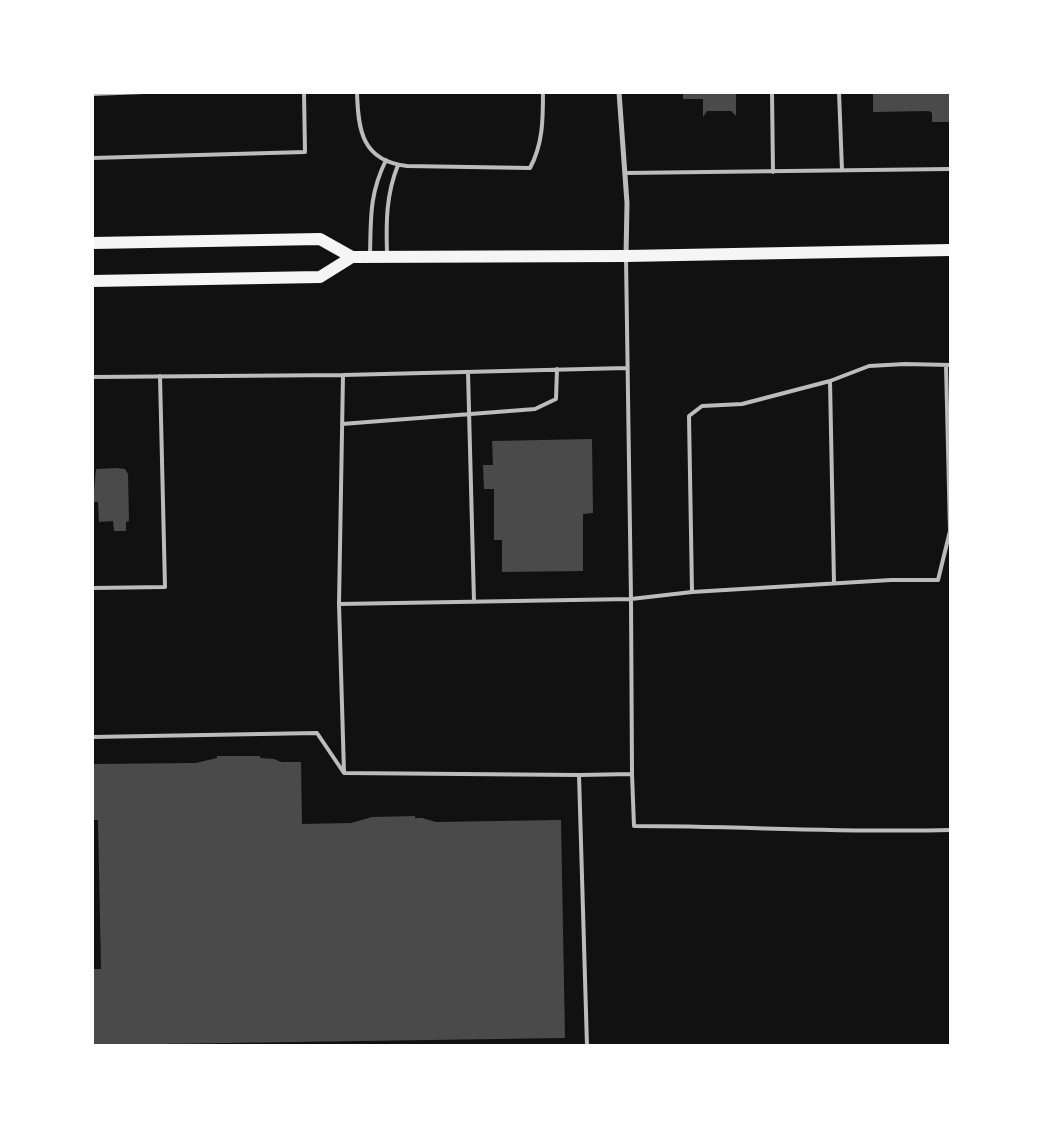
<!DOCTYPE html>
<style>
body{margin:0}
#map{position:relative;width:1043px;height:1138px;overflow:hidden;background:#111;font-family:"Archivo Narrow",sans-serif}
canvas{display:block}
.frame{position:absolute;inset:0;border:94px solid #fff;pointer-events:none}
</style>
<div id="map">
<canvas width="1043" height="1138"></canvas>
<div class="frame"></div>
</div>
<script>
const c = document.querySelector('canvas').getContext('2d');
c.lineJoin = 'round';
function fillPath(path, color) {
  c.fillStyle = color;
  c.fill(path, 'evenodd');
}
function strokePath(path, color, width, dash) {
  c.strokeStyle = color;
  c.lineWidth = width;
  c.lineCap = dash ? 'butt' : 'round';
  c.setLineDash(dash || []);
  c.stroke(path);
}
fillPath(new Path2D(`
 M683,92h53v24l-5,-5h-24l-4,6v-18h-20z
 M873,92h77v30h-18v-9l-3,-2 -56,1z
 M592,439l1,74 -10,1v57l-81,1v-32h-8v-51h-10l-1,-24h10l-1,-24z
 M117,468l8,1 3,5 1,47 -3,1v9h-12l-1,-10 -14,1 -1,-20h-5l3,-33z
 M217,756h43v2l14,1 7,3h20l1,62 49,-1 21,-6 43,-1v2h7l14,4 125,-2 4,218 -473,7v-76h9l-3,-149h-6v-56l104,-1 21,-5z`), '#4a4a4a');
strokePath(new Path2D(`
 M357,92c1,38 5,69 50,74l123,2c13,-24 13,-49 13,-76
 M772,92l1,80
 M839,92l3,78
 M92,94l52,-2
 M92,158l213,-6 -1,-60
 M625,173l325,-4
 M387,254c-1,-32 -1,-59 11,-89
 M370,255c1,-37 -1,-60 16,-95
 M946,365l4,166 -12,49h-47l-199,12 -3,-176 13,-10 40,-2 88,-23 39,-15 36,-2 45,1
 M468,372l6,230
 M343,375l-4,229 292,-5 -5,-341
 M92,377l251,-2 283,-7
 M830,381l4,202
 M342,424l193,-15 21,-10 1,-30
 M92,588l73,-1 -5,-211
 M339,604l5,168
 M92,737l225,-4 27,40 235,2
 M632,774l2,52c106,0 211,7 316,4
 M587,1046l-8,-271 53,-1 -1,-175 61,-7`), '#bcbcbc', 4);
strokePath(new Path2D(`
 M619,92l8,111 -1,53`), '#bcbcbc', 5);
strokePath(new Path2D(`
 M92,243l228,-4 32,18 274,-1 324,-6
 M92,281l228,-4 32,-20`), '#f5f5f5', 12);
</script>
